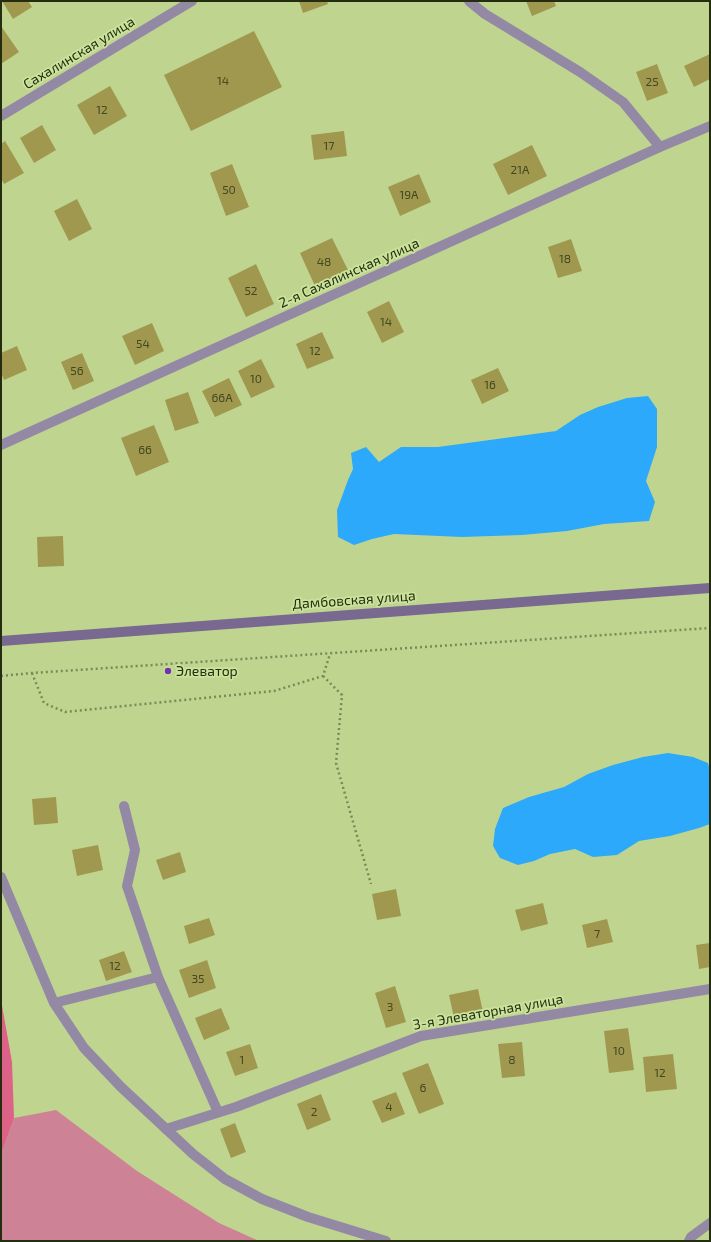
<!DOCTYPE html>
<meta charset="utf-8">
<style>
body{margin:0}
#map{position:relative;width:711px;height:1242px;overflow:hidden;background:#bfd58f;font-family:"Exo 2",sans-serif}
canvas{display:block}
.frame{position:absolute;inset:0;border:2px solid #242d10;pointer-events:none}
</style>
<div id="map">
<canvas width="711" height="1242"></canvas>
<div class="frame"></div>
</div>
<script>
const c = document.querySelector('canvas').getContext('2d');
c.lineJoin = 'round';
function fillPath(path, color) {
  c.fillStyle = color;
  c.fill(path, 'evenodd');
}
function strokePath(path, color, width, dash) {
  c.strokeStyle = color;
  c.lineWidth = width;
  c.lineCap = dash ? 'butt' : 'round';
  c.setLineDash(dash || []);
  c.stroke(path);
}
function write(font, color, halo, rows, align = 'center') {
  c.font = font + ' "Exo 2",sans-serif';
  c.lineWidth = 3.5;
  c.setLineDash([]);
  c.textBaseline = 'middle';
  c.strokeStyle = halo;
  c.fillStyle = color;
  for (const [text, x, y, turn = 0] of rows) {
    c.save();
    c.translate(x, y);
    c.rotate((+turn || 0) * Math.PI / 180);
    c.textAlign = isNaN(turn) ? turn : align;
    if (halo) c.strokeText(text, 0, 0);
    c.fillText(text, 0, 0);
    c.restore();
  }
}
fillPath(new Path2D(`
 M56,1110l81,61 82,52 40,18h-258v-86l13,-37z`), '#cd8295');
fillPath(new Path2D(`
 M1,1000l11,62 2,56 -13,37z`), '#dd6288');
fillPath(new Path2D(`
 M648,396l9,13v38l-11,34 9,21 -6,19 -45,3 -37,7 -45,4 -60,2 -68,-3 -22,5 -18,6 -16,-8 -1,-27 11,-30 5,-11 -2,-16 15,-6 13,15 22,-15h37l118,-16 24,-16 18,-8 29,-9z
 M668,753l25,4 15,6 2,7v54l-11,4 -29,8 -31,5 -22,14 -24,2 -18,-8 -25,5 -16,7 -16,4 -18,-7 -7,-12 2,-17 8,-21 26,-11 35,-10 24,-13 25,-9 30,-8z`), '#2ca9fa');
fillPath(new Path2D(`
 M2,1h26l4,6 -19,12z
 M299,1h28l1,3 -25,9z
 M526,1h28l2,5 -24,10z
 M1,26l18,26 -18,12z
 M254,31l28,56 -91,44 -27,-56z
 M710,54v25l-16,8 -10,-21z
 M657,64l11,29 -21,8 -11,-29z
 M110,86l17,30 -33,19 -17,-30z
 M42,125l14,25 -22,13 -14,-25z
 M344,131l3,25 -33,4 -3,-25z
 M5,141l19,32 -20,11 -3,-6v-34z
 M532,145l15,31 -39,19 -15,-31z
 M232,164l17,43 -23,9 -16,-43z
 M419,174l12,28 -31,14 -12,-29z
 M77,199l15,30 -23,12 -15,-30z
 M332,238l16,32 -33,16 -15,-33z
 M571,239l11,32 -24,7 -10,-31z
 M256,264l18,40 -28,13 -18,-39z
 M389,301l15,31 -22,11 -15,-31z
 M152,323l12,28 -29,14 -13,-29z
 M322,332l12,26 -27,11 -11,-25z
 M17,346l10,24 -23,10 -3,-7v-20z
 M82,353l12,28 -21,9 -12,-28z
 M261,359l14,28 -24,11 -13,-27z
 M498,368l11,23 -27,13 -11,-24z
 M229,378l13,27 -27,12 -13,-26z
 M188,392l11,31 -24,8 -10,-31z
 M154,425l15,37 -33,14 -15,-38z
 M63,536l1,30 -26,1 -1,-30z
 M56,797l2,26 -24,2 -2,-26z
 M98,845l5,25 -26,6 -5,-26z
 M180,852l6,20 -23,8 -7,-20z
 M396,889l5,27 -24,4 -5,-26z
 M543,903l5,21 -27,7 -6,-21z
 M209,918l6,17 -26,9 -5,-18z
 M607,919l6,23 -26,6 -5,-23z
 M710,943v24l-11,2 -3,-24z
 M124,951l8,21 -26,9 -7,-21z
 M207,960l9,28 -27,10 -10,-28z
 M395,986l11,36 -20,6 -11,-35z
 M478,989l5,23 -29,6 -5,-23z
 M221,1008l9,21 -26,11 -9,-22z
 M628,1028l6,42 -25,3 -5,-42z
 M522,1042l3,34 -23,2 -4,-34z
 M250,1044l8,24 -23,8 -9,-24z
 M673,1054l4,35 -31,3 -3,-35z
 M428,1063l16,41 -25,10 -17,-41z
 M396,1092l9,22 -23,9 -10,-22z
 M321,1094l10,26 -24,10 -10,-26z
 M235,1123l11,29 -15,6 -11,-29z`), '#a0984f');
strokePath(new Path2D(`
 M32,673l12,30 21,9 209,-21 49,-15 7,-22
 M1,676l31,-3 678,-45
 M323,676l19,19 -6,68 35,121`), '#7a8a57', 2.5, [2, 3]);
strokePath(new Path2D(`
 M469,1l16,13 95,58 43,30 37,45
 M124,806l11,44 -8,36 31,91
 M1,877l53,126 30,45 37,39 72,67 32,25 37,20 46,18 78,24
 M54,1003l104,-26 60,135
 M689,1241l2,-4 19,-14`), '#9489a5', 10);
strokePath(new Path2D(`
 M1,116l191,-115
 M1,445l659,-298 50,-21
 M166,1129l70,-22 185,-71 289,-47`), '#9489a5', 10);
strokePath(new Path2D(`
 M1,641l709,-53`), '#796991', 10);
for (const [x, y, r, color] of [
 [168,671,4,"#7035ab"]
]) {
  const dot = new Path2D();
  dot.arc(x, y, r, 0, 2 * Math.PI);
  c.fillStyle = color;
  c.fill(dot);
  strokePath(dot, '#cbe39c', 1.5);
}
write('12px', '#434820', null, [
 ["14",223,81],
 ["25",652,82],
 ["12",102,110],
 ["17",329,146],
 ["21А",520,170],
 ["50",229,190],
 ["19А",409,195],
 ["18",565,259],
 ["48",324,262],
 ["52",251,291],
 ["14",386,322],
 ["54",143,344],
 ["12",315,351],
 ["56",77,371],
 ["10",256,379],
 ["16",490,385],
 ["66А",222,398],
 ["66",145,450],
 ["7",597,934],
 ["12",115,966],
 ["35",198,979],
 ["3",390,1007],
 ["10",619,1051],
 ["1",242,1060],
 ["8",512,1060],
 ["12",660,1073],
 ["6",423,1088],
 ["4",389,1107],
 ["2",314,1112]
]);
write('14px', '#242d10', '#cbe39c', [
 ["Сахалинская улица",79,53,-31],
 ["2-я Сахалинская улица",349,273,-24],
 ["Дамбовская улица",354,600,-4],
 ["3-я Элеваторная улица",488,1012,-10]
]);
write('14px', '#242d10', '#cbe39c', [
 ["Элеватор",176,671]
], 'left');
</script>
